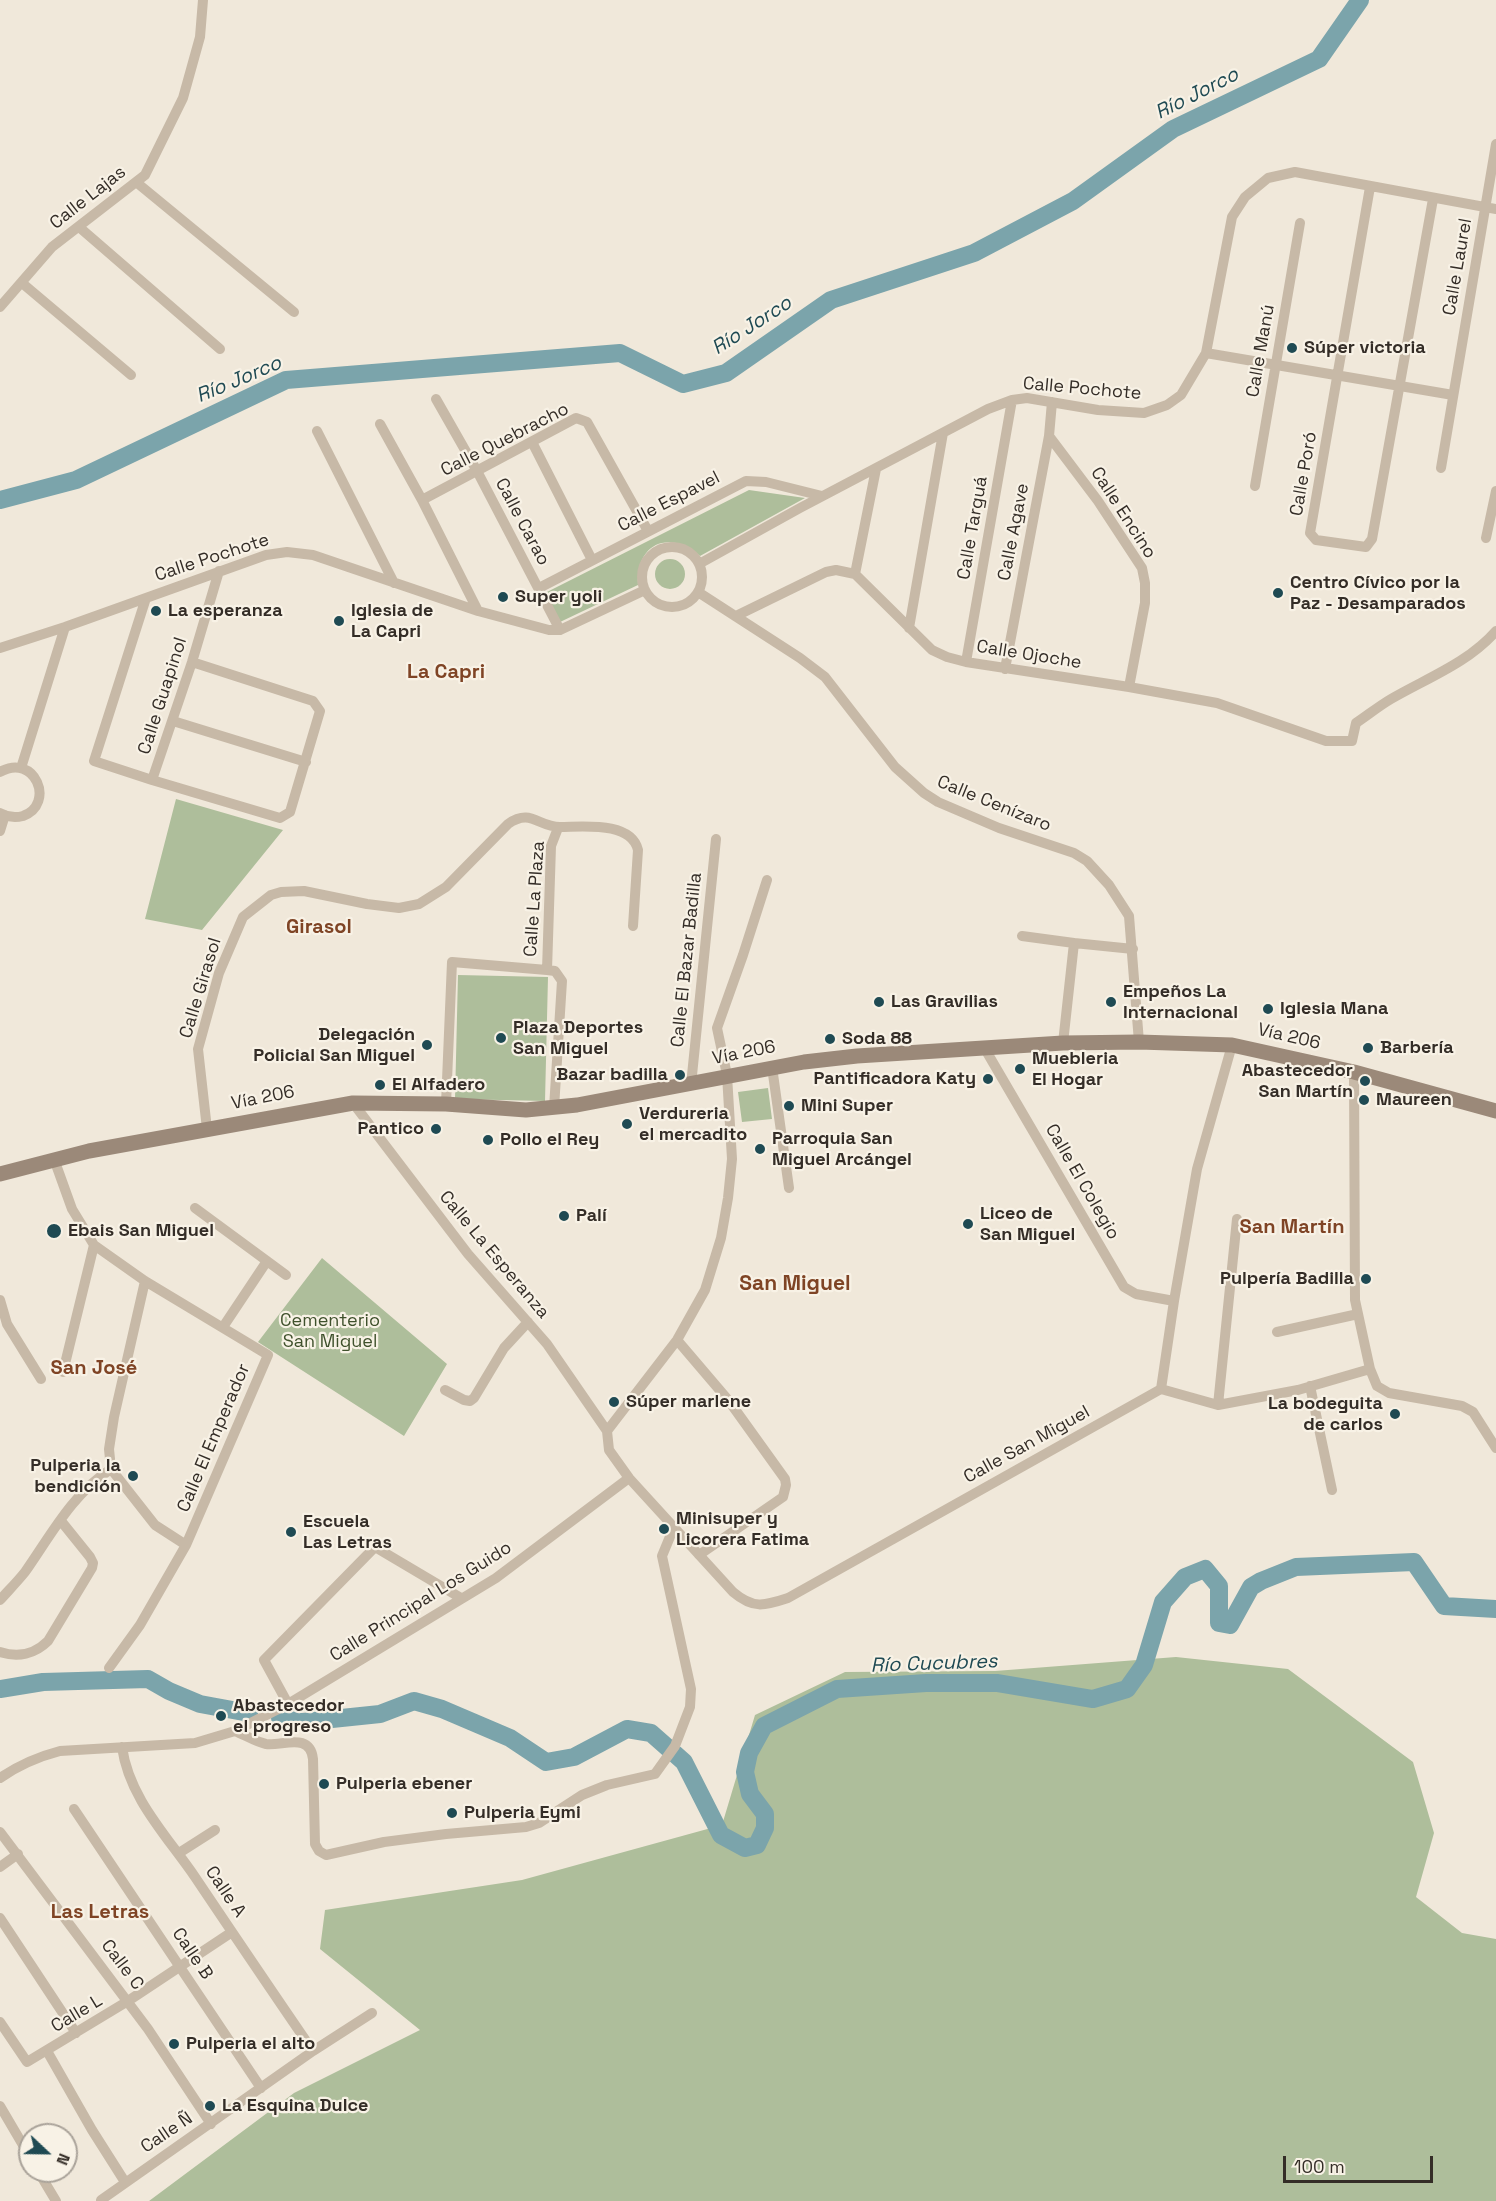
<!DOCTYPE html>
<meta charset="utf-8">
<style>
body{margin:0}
#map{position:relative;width:1496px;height:2201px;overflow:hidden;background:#f0e8da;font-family:"Space Grotesk",sans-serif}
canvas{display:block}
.north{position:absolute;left:18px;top:2123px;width:60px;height:60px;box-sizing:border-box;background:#f8f2e6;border:2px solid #aaa39a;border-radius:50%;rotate:112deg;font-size:16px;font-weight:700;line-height:24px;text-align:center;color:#342d27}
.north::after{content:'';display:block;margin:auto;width:21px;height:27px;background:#1f4a53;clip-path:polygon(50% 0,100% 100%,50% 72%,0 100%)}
.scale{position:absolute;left:1283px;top:2156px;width:150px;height:27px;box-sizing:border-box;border:3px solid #342d27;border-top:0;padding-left:8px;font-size:18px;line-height:21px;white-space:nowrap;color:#342d27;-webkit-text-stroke:4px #f8f2e6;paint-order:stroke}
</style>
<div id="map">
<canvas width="1496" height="2201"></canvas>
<div class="north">N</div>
<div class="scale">100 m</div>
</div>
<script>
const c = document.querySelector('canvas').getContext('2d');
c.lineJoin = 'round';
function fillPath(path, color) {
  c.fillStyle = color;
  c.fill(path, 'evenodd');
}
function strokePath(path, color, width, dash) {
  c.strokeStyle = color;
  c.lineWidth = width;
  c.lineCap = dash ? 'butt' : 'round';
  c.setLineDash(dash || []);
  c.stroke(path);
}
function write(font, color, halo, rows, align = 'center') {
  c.font = font + ' "Space Grotesk",sans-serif';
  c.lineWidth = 4.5;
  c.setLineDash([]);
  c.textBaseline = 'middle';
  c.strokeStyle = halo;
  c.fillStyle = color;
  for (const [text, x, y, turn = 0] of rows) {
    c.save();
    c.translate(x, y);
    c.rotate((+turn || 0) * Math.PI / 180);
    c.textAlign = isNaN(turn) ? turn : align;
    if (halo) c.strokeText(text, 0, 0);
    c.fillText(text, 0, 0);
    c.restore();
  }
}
fillPath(new Path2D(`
 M749,490l56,8 -105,58c-31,-27 -64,-13 -62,29l-78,37 -15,-29z
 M655 574a15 15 0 1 1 30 0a15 15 0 1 1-30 0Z
 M176,799l107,31 -81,100 -57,-11z
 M458,975l90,2 -3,124 -90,-2z
 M768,1088l4,31 -30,3 -4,-30z
 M322,1258l125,106 -43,72 -146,-94z
 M1176,1657l112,12 125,93 21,71 -18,64 46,36 34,6v262h-1347l145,-108 126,-63 -100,-81 5,-39 197,-30 200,-55 33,-110 90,-43 150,-1z`), '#aebe9b');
strokePath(new Path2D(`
 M0,500l76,-20 210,-100 334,-27 63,31 43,-11 105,-73 143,-47 99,-52 100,-72 146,-70 41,-59
 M0,1689l43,-7 105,-3 21,12 31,13 49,9
 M280,1718l23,4 77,-8 34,-13 28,8 68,29 36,24 28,-5 53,-28 24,4 17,15
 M675,1754l9,8 37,73 24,13 12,-3 8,-17v-14l-15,-20 -5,-22 4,-19 15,-27 73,-37 89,-6h72l95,16 34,-10 17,-24 19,-63 22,-25 20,-8 14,17v37l11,2 21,-38 10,-6 35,-14 118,-5 30,44 52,3`), '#7ba4ab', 18);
strokePath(new Path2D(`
 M136,182l158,130
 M1370,187l-60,346 6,7 50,7 6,-8 61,-340
 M79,227l141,122
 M22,283l109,92
 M0,307l52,-60 93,-72 38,-77 17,-61 3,-37
 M1206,353l247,42
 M436,399l41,72 83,159
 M380,424l42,76 56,111
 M317,431l77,152
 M1049,436l49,65 44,67 3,15v20l-16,84
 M532,442l60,118
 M1441,468l55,-324
 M1255,486l45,-263
 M422,500l154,-82 11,4 61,109
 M1486,538l10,-47
 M642 577a30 30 0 1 1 60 0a30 30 0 1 1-60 0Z
 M699,564l101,-56 188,-99 24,-9 15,-2 71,12 46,3 23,-8 14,-10 25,-42 26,-136 13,-20 23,-19 27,-6 201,37
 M855,574l21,-105
 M539,588l207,-107 20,1 56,14
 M698,592l102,66 25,19 70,90 29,26 14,9 61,26 75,25 13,8 22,24 20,31 10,126
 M146,598l-52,163 58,19 40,-118 27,-91
 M738,615l88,-43 10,-2 19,4 77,76 15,7 19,5 163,25 88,16 109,38h26l4,-18c12,-8 23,-17 35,-24 36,-21 77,-36 105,-68
 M909,628l34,-195
 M0,648l65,-21 201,-72 21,-3 26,3 165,56 71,19h11l85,-40
 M966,662l46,-262
 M1005,669l44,-233 3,-34
 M173,721l133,41
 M21,768l44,-141
 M0,772c35,-20 56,32 23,44 -8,2 -16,1 -23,-3
 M152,780l128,38 10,-6 30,-101 -7,-10 -121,-39
 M0,831l5,-16
 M767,880l-24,75 -26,73 10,47 5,84 -4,39 -7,40 -16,52 -28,50 -70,91 2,19 20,28 104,114c20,17 31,14 55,6l373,-209 13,-88 23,-132 35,-124
 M1022,936l52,7
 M1063,1043l11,-100 59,6
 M985,1049l139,238 12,7 38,7
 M772,1067l17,121
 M1354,1072l1,228 15,69 7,17 12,7 73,13 11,6 23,36
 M691,1085l25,-246
 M353,1103l115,151 79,90 60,87
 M446,1104l6,-142 95,8
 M554,1108l8,-127 -7,-10 -8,-1 4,-124 7,-18
 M207,1129l-9,-80 21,-76 24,-56 28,-22 10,-3 23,-1 63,13 32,4 20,-4 27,-17 62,-63c23,-16 30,3 52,3 23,0 71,-6 78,23l-5,76
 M54,1159l18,50 22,36 51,36 123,74 -82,190 -46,80 -31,43
 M195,1208l91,67
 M0,1300l7,24 34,55
 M223,1327l44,-66
 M1277,1332l81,-18
 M677,1340l52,61 56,78 1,6 -3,12 -84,58
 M63,1372l31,-127
 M1310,1386l22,104
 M1161,1389l57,16 80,-15 72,-21
 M445,1390l19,10 6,1 4,-3 30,-50 24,-26
 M1218,1405l19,-186
 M111,1469l-2,-20 5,-32 31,-136
 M111,1469l44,56 31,20
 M0,1600c8,-9 17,-18 25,-28 26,-37 47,-78 86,-103
 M0,1652c18,6 35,2 48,-11l44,-73 1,-5 -3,-6 -29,-36
 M288,1704l-24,-44 111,-113 86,51
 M235,1731c10,4 21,11 31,13 17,2 44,-12 47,15l2,85 4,7 7,4 58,-13 62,-8 80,-7 13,-4 43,-28 25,-10 48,-11 20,-28 15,-39 1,-18 -29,-133 12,-29
 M122,1747c7,51 45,89 73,130 39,58 78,116 118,174
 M0,1778c19,-13 37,-21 60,-27l135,-8 40,-12 53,-27 208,-126 133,-100
 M74,1809l187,279
 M0,1832l148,197 63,95
 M179,1853l36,-23
 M0,1867l18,-13
 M0,1918l76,115
 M0,2022l27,40 101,-61 104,-69
 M47,2051l45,79 33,52
 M0,2106l30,51
 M38,2171l18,30
 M101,2200l212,-149 59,-38`), '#c7b9a7', 10);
strokePath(new Path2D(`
 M0,1174l89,-23 264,-48 93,1 80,6 51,-5 227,-43 53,-6 206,-13 76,-1 93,3 122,27 142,39`), '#9b8979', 15);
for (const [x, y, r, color] of [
 [1292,348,6,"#1f4a53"],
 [1278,593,6,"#1f4a53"],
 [503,597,6,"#1f4a53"],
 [156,611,6,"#1f4a53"],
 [339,621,6,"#1f4a53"],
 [879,1002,6,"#1f4a53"],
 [1111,1002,6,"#1f4a53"],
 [1268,1009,6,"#1f4a53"],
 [501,1038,6,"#1f4a53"],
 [830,1039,6,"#1f4a53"],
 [427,1045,6,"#1f4a53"],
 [1368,1048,6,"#1f4a53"],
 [1020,1069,6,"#1f4a53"],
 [680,1075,6,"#1f4a53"],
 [988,1079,6,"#1f4a53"],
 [1365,1081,6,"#1f4a53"],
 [380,1085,6,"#1f4a53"],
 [1364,1100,6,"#1f4a53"],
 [789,1106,6,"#1f4a53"],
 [627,1124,6,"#1f4a53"],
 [436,1129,6,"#1f4a53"],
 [488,1140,6,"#1f4a53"],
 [760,1149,6,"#1f4a53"],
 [564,1216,6,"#1f4a53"],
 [968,1224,6,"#1f4a53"],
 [54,1231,8,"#1f4a53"],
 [1366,1279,6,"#1f4a53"],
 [614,1402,6,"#1f4a53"],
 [1395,1414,6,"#1f4a53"],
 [133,1476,6,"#1f4a53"],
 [664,1529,6,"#1f4a53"],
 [291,1532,6,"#1f4a53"],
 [221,1716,6,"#1f4a53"],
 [324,1784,6,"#1f4a53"],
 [452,1813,6,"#1f4a53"],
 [174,2044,6,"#1f4a53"],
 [210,2106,6,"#1f4a53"]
]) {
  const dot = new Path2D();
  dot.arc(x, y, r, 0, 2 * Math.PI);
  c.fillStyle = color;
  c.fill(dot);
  strokePath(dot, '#f8f2e6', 2);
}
write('18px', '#342d27', '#f8f2e6', [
 ["Calle Lajas",88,198,-38],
 ["Calle Laurel",1458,267,-80],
 ["Calle Manú",1261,351,-80],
 ["Calle Pochote",1082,389,5],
 ["Calle Quebracho",505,440,-27],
 ["Calle Poró",1304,474,-80],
 ["Calle Espavel",669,502,-27],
 ["Calle Encino",1123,513,57],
 ["Calle Carao",522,522,62],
 ["Calle Targuá",973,528,-80],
 ["Calle Agave",1014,532,-79],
 ["Calle Pochote",212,558,-18],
 ["Calle Ojoche",1029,655,9],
 ["Calle Guapinol",163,696,-72],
 ["Calle Cenízaro",994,804,22],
 ["Calle La Plaza",535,899,-86],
 ["Calle El Bazar Badilla",687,960,-84],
 ["Calle Girasol",201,988,-73],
 ["Vía 206",1289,1037,13],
 ["Vía 206",744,1053,-11],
 ["Vía 206",263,1098,-11],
 ["Calle El Colegio",1082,1182,60],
 ["Calle La Esperanza",494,1255,50],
 ["Calle El Emperador",214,1438,-67],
 ["Calle San Miguel",1027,1445,-29],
 ["Calle Principal Los Guido",421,1602,-32],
 ["Calle A",225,1892,56],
 ["Calle B",192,1954,56],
 ["Calle C",122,1965,53],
 ["Calle L",77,2014,-31],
 ["Calle Ñ",167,2133,-34]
]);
write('bold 18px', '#342d27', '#f8f2e6', [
 ["Súper victoria",1304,348],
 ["Centro Cívico por la",1290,583],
 ["Paz - Desamparados",1290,604],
 ["Super yoli",515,597],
 ["La esperanza",168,611],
 ["Iglesia de",351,611],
 ["La Capri",351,632],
 ["Empeños La",1123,992],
 ["Internacional",1123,1013],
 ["Las Gravilias",891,1002],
 ["Iglesia Mana",1280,1009],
 ["Plaza Deportes",513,1028],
 ["San Miguel",513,1049],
 ["Delegación",415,1035,"right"],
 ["Policial San Miguel",415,1056,"right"],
 ["Soda 88",842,1039],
 ["Barbería",1380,1048],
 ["Muebleria",1032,1059],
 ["El Hogar",1032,1080],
 ["Abastecedor",1353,1071,"right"],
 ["San Martín",1353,1092,"right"],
 ["Bazar badilla",668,1075,"right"],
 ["Pantificadora Katy",976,1079,"right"],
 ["El Alfadero",392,1085],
 ["Maureen",1376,1100],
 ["Mini Super",801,1106],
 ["Verdureria",639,1114],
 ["el mercadito",639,1135],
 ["Pantico",424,1129,"right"],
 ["Parroquia San",772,1139],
 ["Miguel Arcángel",772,1160],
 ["Pollo el Rey",500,1140],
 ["Liceo de",980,1214],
 ["San Miguel",980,1235],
 ["Palí",576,1216],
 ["Ebais San Miguel",68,1231],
 ["Pulpería Badilla",1354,1279,"right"],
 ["Súper marlene",626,1402],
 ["La bodeguita",1383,1404,"right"],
 ["de carlos",1383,1425,"right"],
 ["Pulperia la",121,1466,"right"],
 ["bendición",121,1487,"right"],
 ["Minisuper y",676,1519],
 ["Licorera Fatima",676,1540],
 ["Escuela",303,1522],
 ["Las Letras",303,1543],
 ["Abastecedor",233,1706],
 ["el progreso",233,1727],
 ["Pulperia ebener",336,1784],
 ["Pulperia Eymi",464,1813],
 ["Pulperia el alto",186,2044],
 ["La Esquina Dulce",222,2106]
], 'left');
write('18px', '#3f512c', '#f8f2e6', [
 ["Cementerio",330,1321],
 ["San Miguel",330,1342]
]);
write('italic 20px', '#1f4a53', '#f8f2e6', [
 ["Río Jorco",1197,94,-27],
 ["Río Jorco",752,326,-33],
 ["Río Jorco",239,380,-23],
 ["Río Cucubres",934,1664,-2]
]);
write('bold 20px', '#7f4425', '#f8f2e6', [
 ["La Capri",446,673],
 ["Girasol",319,928],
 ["San Martín",1292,1228],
 ["San José",94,1369],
 ["Las Letras",100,1913]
]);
write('bold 21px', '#7f4425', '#f8f2e6', [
 ["San Miguel",795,1284]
]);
</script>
